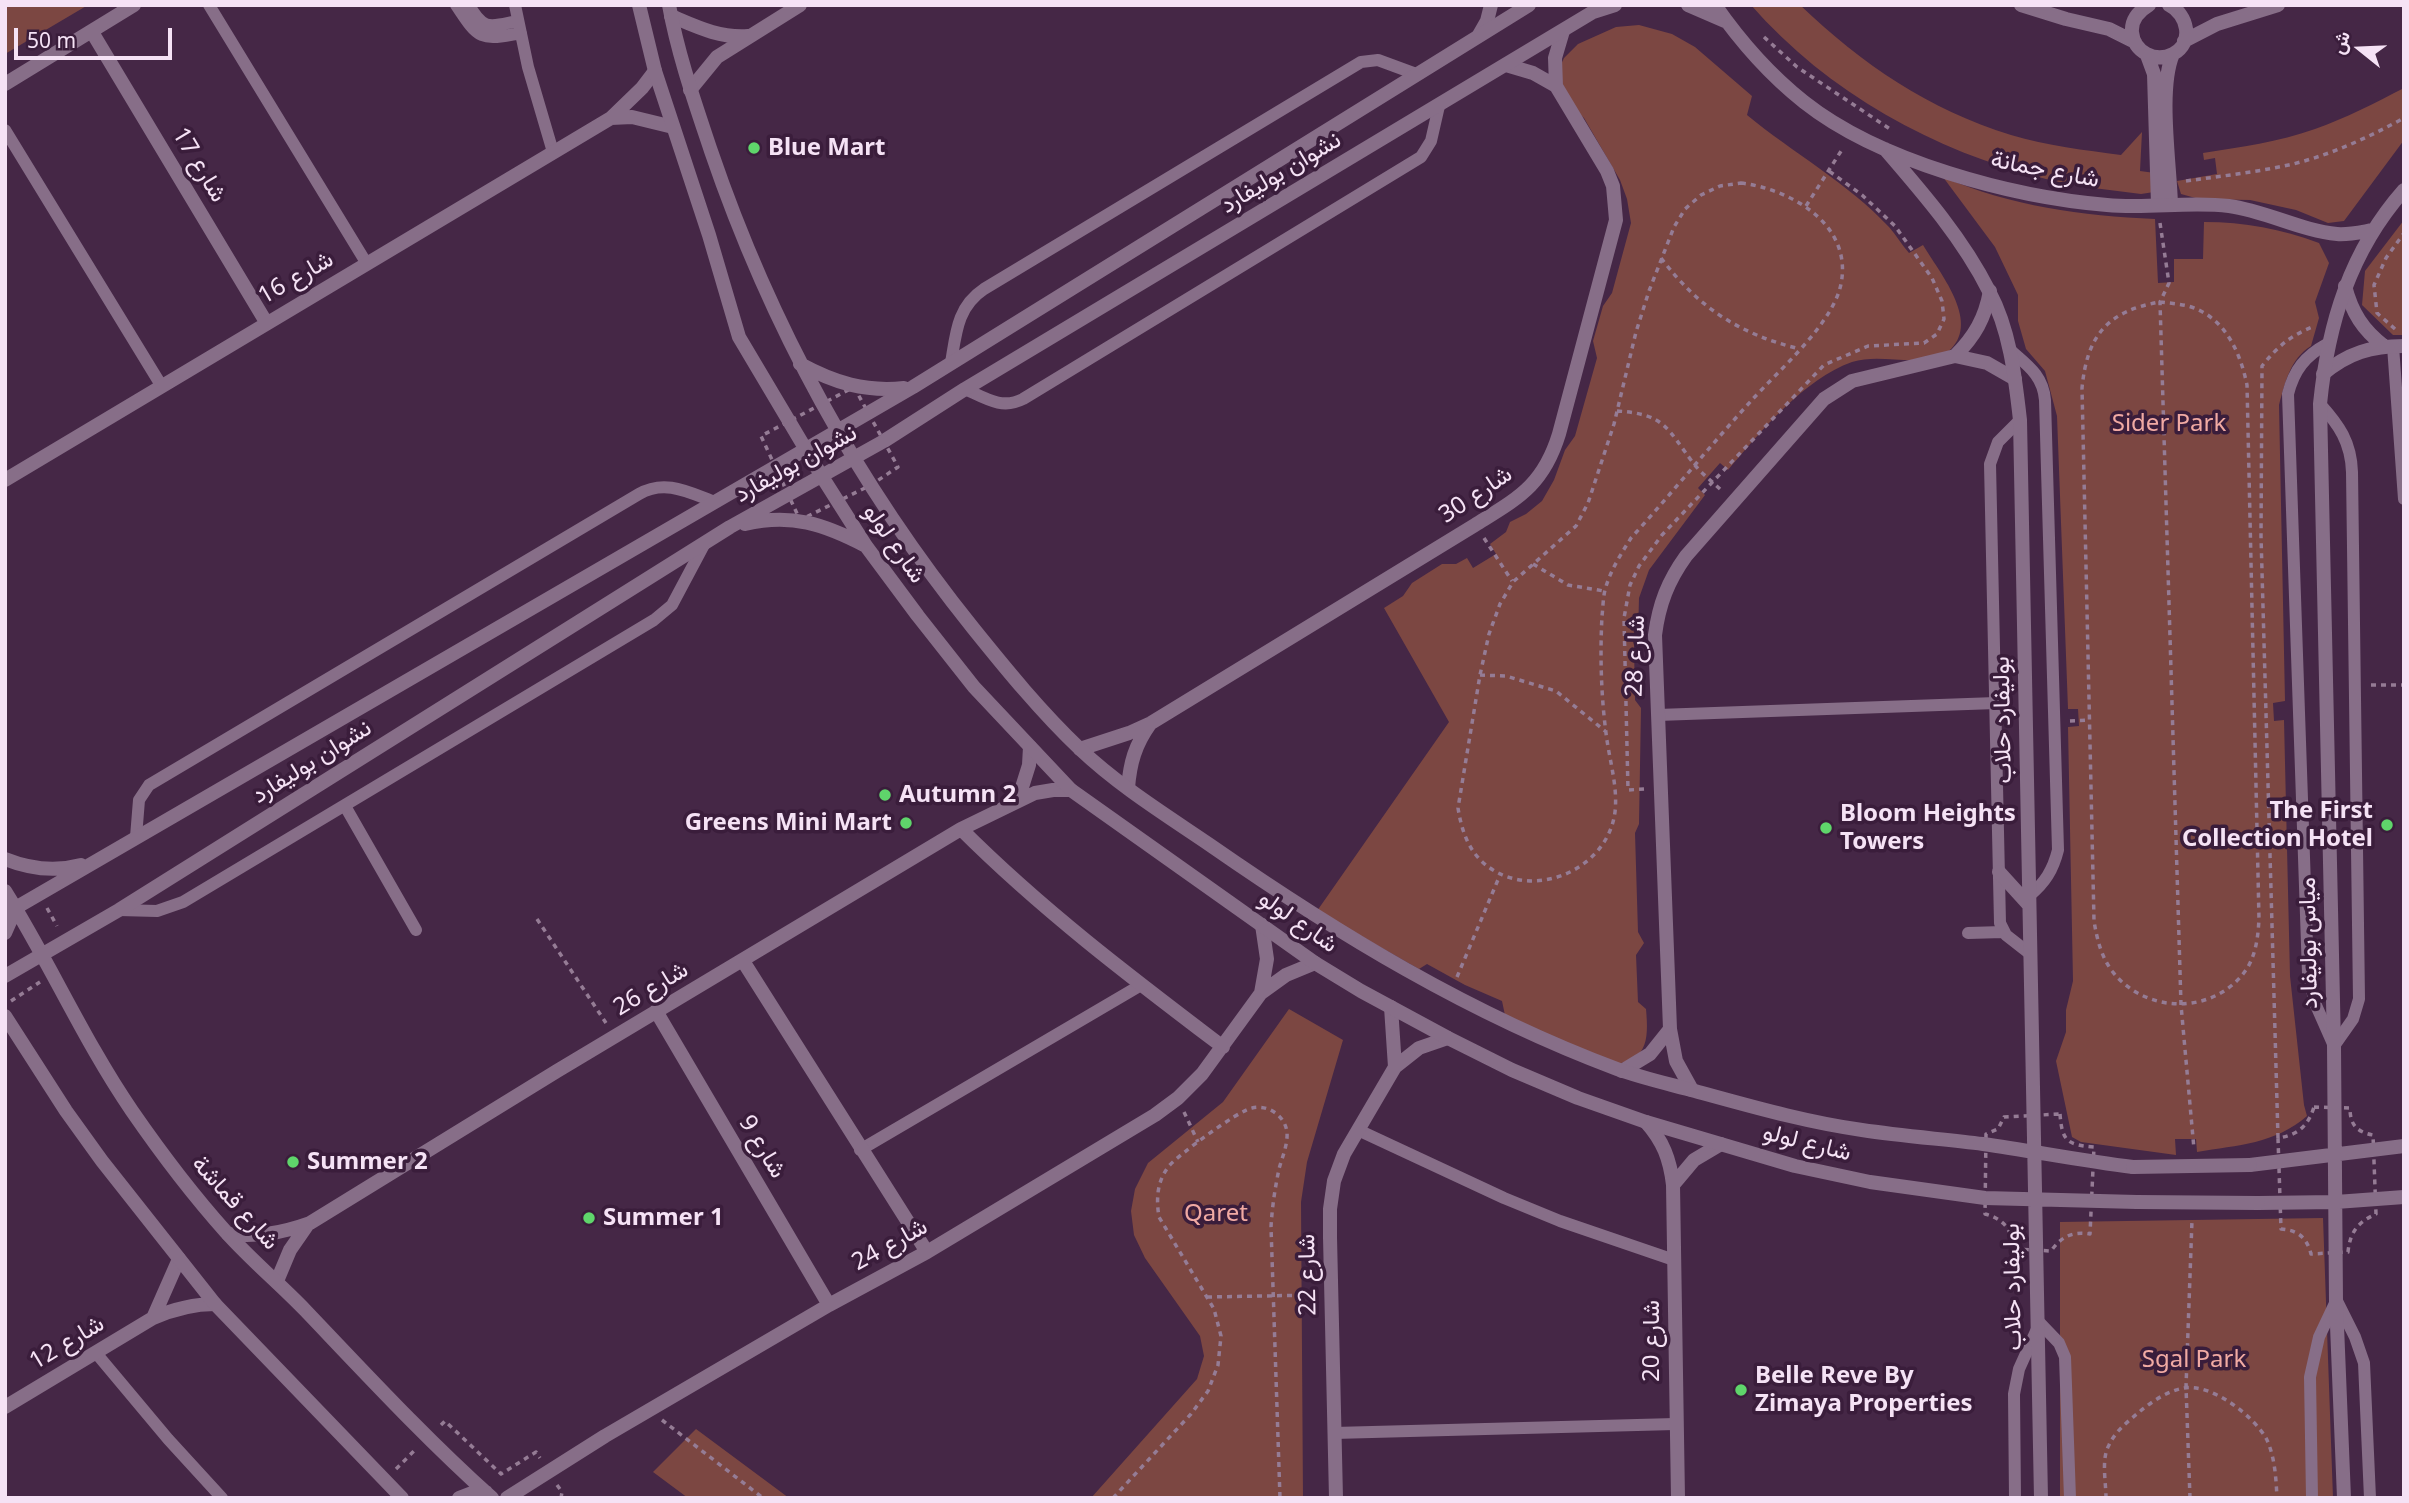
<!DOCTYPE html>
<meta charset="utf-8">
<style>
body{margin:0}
#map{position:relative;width:2409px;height:1503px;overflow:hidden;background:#452746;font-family:"Noto Sans",Vazirmatn,sans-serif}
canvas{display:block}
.frame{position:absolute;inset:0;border:7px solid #f5e2f5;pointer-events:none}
.north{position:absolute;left:2325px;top:14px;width:70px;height:70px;-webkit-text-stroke:5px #3a1d3b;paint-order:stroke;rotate:288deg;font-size:19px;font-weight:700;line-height:28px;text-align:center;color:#f5e2f5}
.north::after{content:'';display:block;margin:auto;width:24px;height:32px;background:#f5e2f5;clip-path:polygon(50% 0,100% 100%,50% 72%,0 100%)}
.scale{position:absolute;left:14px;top:28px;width:158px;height:32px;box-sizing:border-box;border:4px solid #f5e2f5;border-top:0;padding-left:9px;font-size:21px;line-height:24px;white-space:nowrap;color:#f5e2f5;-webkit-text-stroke:5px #3a1d3b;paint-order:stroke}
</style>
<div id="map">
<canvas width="2409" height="1503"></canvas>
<div class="frame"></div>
<div class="north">ش</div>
<div class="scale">50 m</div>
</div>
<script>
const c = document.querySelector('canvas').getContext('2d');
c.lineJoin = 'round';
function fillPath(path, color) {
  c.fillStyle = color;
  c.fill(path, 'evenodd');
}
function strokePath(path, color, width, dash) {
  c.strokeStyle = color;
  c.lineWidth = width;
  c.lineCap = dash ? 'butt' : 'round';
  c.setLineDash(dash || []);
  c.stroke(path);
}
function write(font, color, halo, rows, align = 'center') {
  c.font = font + ' "Noto Sans",Vazirmatn,sans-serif';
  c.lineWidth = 7;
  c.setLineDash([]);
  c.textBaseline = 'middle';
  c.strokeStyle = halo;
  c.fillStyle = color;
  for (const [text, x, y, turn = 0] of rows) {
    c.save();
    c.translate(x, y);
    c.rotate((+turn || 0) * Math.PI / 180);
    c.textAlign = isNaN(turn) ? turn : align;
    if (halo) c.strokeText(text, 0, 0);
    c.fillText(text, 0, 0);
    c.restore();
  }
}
fillPath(new Path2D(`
 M5,5h83l-83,49z
 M1751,5h49c63,60 128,104 211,130 36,11 74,15 110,20l21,-23 -2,39 15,2 -1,19 -13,2c-31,-4 -64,-7 -95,-15 -112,-28 -218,-86 -295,-174z
 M1639,25l33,9 23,13 57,49 -5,19c46,38 101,68 142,112 7,8 13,18 20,26l14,-8c16,27 57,75 28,104 -7,7 -19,11 -29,11 -23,2 -47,-5 -70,2 -48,17 -92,70 -124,108l-8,-7 -22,25 7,7 -56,75 -10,28 -1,39 -4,9 1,54 6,8 -2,116 -4,9 3,99 6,11 -8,12 2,47 8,7c3,33 1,53 -37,56l-103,-45 -4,-19 -37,-16 -38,-21 -8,5 -102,-58 132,-189 -65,-114 19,-12 9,-13 30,-19h14l11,-6 6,10 23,-14 -6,-10 16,-12 4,-10 16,-8 16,-13 12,-21 11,-30 10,-14 22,-78 -4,-17 10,-35 9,-13 19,-70 -4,-24 -7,-19 -36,-62 -12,-11 -11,-18 -3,-18 6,-13 14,-14 38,-17z
 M2404,88v52l-60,81 -16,2 -32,-13 -46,-10 -51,-1 -18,-5 -4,-13 40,-7 -2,-16 -11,2 -1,-7c38,-6 75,-11 112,-24 31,-11 60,-26 89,-41z
 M1943,177c68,29 139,39 212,42l3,64 16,-1v-23h29l1,-37c41,0 77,7 115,21l10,20 -14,39 4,16 -8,28c-21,13 -26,37 -32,59l6,296 -12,2 1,18 10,-1 6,256 14,129 3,11c-32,28 -69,29 -110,36l-1,-13h-21l1,16 -95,-13 -9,-5 -16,-76 10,-29v-22l7,-29 -5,-254 11,-1 -1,-17h-10l-11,-293 -12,-45 -19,-22 -8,-28v-26l-23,-48z
 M2404,220v115h-11l-31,-30 3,-34z
 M1289,1009l54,31 -36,122 -6,40 2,296h-212l106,-119 7,-23 -4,-20 -55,-78 -11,-23 -3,-24 4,-22 13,-26 75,-61z
 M2323,1218l10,280h-273v-276z
 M696,1429l93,69h-101l-35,-26z`), '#7c4742');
strokePath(new Path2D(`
 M1764,37l33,30 96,64
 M2186,181c36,-5 72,-9 107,-17 40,-10 76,-27 111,-46
 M1741,183c49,6 112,41 100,101 -8,40 -63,87 -90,117 -41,45 -79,92 -120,137 -10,16 -21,33 -26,52 -2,8 -2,18 -3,26 -2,38 -1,79 4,117 3,26 12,53 9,79 -7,55 -75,87 -122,58 -23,-14 -31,-37 -35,-62l22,-133 9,-41 11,-30 13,-22 63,-56 12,-23 26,-79 22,-92 13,-41 25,-64 11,-18 16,-14 19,-9z
 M1806,206l37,-58
 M2160,223l9,60 -9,19 21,703 13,144
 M1661,258c38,50 78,76 139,91
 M2160,302c9,1 19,2 28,4 36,10 52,45 59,79l12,534c-1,18 -3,36 -13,51 -32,45 -100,45 -134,1 -11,-15 -15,-32 -18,-50l-12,-533c5,-52 25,-77 78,-86z
 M2395,329l-18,-16 -3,-28 12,-27 18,-25
 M854,387l44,80 -27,18 -71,35 -39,-84z
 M1617,411c49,3 50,18 77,53 8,10 19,18 28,27
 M1484,538l28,43
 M1533,564l35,21 36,6
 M1480,675l26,1 50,15 49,40
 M2371,685h33
 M2070,721l20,-1
 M1644,789l-16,1 -4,-172 6,-33 9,-19 23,-31 162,-170 44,-19 56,-3 13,-9 7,-15 -2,-18 -10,-23 -37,-52 -33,-31 -33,-24
 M47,908l10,18
 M537,919l69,104
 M1457,977l43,-102
 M11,1001l29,-19
 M2314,1107l36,1c0,17 7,24 23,27l3,79c-18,8 -26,18 -28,38l-37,2c-4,-16 -13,-24 -30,-25l-3,-91c20,-3 30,-12 36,-31z
 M1184,1112l14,30
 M2060,1114c2,27 7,31 34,33l-4,87c-18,-3 -29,3 -39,17l-37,-2c-2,-19 -10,-30 -29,-35l1,-80 12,-5 6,-12z
 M2278,1138l-17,-602 1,-170c16,-20 29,-31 53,-40
 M1207,1297l107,-2
 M662,1420l101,78
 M441,1425l4,-4 56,53 35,-22 4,6
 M396,1469l19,-19
 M557,1485l5,7 -1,6
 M1113,1498l78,-84 17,-23 10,-26 3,-29 -7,-27 -55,-92c-3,-18 -2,-36 10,-51 9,-11 70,-56 83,-58 16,-4 33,8 35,24 1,12 -5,26 -8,37 -4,19 -7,39 -8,58l9,271
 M2106,1498c0,-16 -5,-39 3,-53 6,-13 18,-23 29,-32 13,-11 29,-22 46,-25 28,-5 71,29 83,52 8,18 9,38 10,58
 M2190,1498l-4,-111 6,-167`), '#957c95', 3.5, [5, 5]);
strokePath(new Path2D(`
 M209,5l158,259
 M456,5c23,35 24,36 65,28
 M469,5c15,27 22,21 49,16
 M515,5l13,62 25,85
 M5,130l156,255
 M2393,346l11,153
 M2009,349c18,16 34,26 36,51l13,450c-5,20 -13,33 -29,46
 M951,363c5,-30 6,-56 33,-74l377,-227 17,-2 38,14
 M965,389c20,9 37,21 58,10l398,-242 10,-16 8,-35
 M2320,404c19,21 31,38 32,68l7,527 -6,20 -19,27 -19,-43 -7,-30 -20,-579c6,-24 17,-38 39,-50
 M2020,420l-22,22 -8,22 10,459 6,12 23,18
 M1658,715l338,-12
 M345,806l71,124
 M136,837l3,-37 10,-15 490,-291c26,-15 49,-2 76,8
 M119,910l38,1 26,-9 471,-282 18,-15 33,-62
 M1968,933l35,-1
 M1358,1130l146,68 56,23 114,39
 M860,1150l281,-165
 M2337,1301l18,36 9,26 6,135
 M2037,1320l22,23 6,14 5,141
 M96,1353l72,86 54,59
 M1334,1433l341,-9
 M2015,1498l-1,-104 5,-25 18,-40
 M2312,1498l-2,-121 9,-40 17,-36`), '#876e88', 12);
strokePath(new Path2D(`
 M2021,5l45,14 43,10 26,13
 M2149,5c-10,6 -18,15 -17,27 2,20 23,31 41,22 21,-11 15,-40 -4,-49
 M671,16c26,11 48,22 77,20
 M92,32l174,290
 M1479,35l8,-14 4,-16
 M2184,41l33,-17 61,-19
 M2147,55l7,19 4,131
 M1506,65l27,8 23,13
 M5,84l129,-79
 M690,90l27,-33 83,-52
 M611,118l21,-1 41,10
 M2171,205c-1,-41 -13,-116 2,-151
 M2345,286c7,27 18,44 39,60
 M1955,356c20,-20 30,-38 35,-65
 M2323,374c25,-21 48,-28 81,-28
 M5,480l606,-362 31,-30 13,-17
 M1080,749l49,-16 22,-10 324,-198c43,-27 68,-39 84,-91l57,-214 -3,-34 -6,-15 -51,-85 -1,-28 8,-27
 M1128,788c2,-25 7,-43 22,-64
 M1018,800l11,-35 1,-18
 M961,829c81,81 171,149 262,218
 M743,961l184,291
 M1261,993l6,-34 -5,-34
 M1391,1007l4,60
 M656,1011l173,294
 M1622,1071l28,-17 20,-25
 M1692,1090l-16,-29 -6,-32 -15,-394c4,-31 13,-54 31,-79l138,-157 28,-18 103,-25 32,7 28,16
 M1646,1122c17,19 24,37 27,63l5,313
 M1673,1185l21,-25 27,-16
 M228,1234c30,3 54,-1 82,-11l247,-152 404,-242 74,-36 18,-3h18
 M277,1281l13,-31 18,-26
 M153,1318l26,-59
 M5,1407l148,-89c21,-9 39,-14 62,-14
 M507,1498l98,-62 224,-131 98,-53 228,-137 23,-17 24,-24 59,-81 25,-18 29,-12
 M1336,1498l-6,-261v-28l4,-28 10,-27 51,-87 24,-19 29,-10`), '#876e88', 14);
strokePath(new Path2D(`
 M639,5l16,66 54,164 30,102 82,138 45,71 52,70 56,71 97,103 244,173 46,28 87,47 64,32 66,28 68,24 149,44 75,16 115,16 152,4
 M669,5c9,50 26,98 42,146 59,173 147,334 262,477 33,41 68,84 107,121 39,37 86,66 130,96 128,89 260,169 407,224 25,9 52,15 78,22 55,15 110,31 167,39 40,6 81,9 121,14 50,7 99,17 150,23
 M1688,5l37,16
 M1715,5c25,36 55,70 89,97 76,60 208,95 303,103 41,4 82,-4 122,1 37,5 73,25 108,28 12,1 24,-2 36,-4
 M1885,149c38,44 78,90 104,142 21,39 26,85 31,129l21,1078
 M800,364c35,19 65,28 104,24
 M745,524c46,-11 79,0 121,22
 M5,859c25,10 50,13 76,6
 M1999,872l30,33
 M5,891c45,72 79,150 127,220 29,42 60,83 94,121 25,28 54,52 79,78 61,64 121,129 187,188
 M5,914l908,-527 616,-382
 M5,933l11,-25
 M5,976l114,-66 611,-383 154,-86 81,-52 628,-377 22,-7
 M5,1016l61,95 36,50 113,143 187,194
 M2250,1165l154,-19
 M2258,1203l78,-1 68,-5
 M459,1498l13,-5 14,-1
 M2344,1498l-8,-197 -2,-255 -14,-642c8,-80 30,-153 84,-214`), '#876e88', 14);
strokePath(new Path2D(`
 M2133,1167l117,-2
 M2137,1202l121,1`), '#876e88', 14);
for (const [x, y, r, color] of [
 [754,148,7,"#5fd56b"],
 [885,795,7,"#5fd56b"],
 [906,823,7,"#5fd56b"],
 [2387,825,7,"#5fd56b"],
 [1826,828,7,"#5fd56b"],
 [293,1162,7,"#5fd56b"],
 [589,1218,7,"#5fd56b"],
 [1741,1390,7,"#5fd56b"]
]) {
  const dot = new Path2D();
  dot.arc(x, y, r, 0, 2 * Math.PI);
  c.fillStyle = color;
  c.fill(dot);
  strokePath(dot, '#3a1d3b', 2.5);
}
write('bold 24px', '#f5e2f5', '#3a1d3b', [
 ["Blue Mart",768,148],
 ["Autumn 2",899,795],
 ["The First",2373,811,"right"],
 ["Collection Hotel",2373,839,"right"],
 ["Bloom Heights",1840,814],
 ["Towers",1840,842],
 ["Greens Mini Mart",892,823,"right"],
 ["Summer 2",307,1162],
 ["Summer 1",603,1218],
 ["Belle Reve By",1755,1376],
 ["Zimaya Properties",1755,1404]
], 'left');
write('24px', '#f5e2f5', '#3a1d3b', [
 ["شارع 17",199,165,59],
 ["شارع جمانة",2045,170,11],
 ["نشوان بوليفارد",1281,173,-31],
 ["شارع 16",296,278,-30],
 ["نشوان بوليفارد",796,464,-29],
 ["شارع 30",1476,495,-34],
 ["شارع لولو",894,544,55],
 ["شارع 28",1636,656,-88],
 ["بوليفارد حلاب",2003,720,-91],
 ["نشوان بوليفارد",312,762,-32],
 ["شارع لولو",1298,922,35],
 ["مياس بوليفارد",2309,943,-91],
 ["شارع 26",651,989,-31],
 ["شارع لولو",1807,1143,14],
 ["شارع 9",762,1147,59],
 ["شارع قماشة",235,1203,48],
 ["شارع 24",890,1245,-29],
 ["شارع 22",1308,1275,-91],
 ["بوليفارد حلاب",2013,1287,-91],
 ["شارع 20",1652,1341,-90],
 ["شارع 12",67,1343,-31]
]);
write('24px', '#f1aaa3', '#3a1d3b', [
 ["Sider Park",2169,424],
 ["Qaret",1216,1214],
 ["Sgal Park",2194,1360]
]);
</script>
